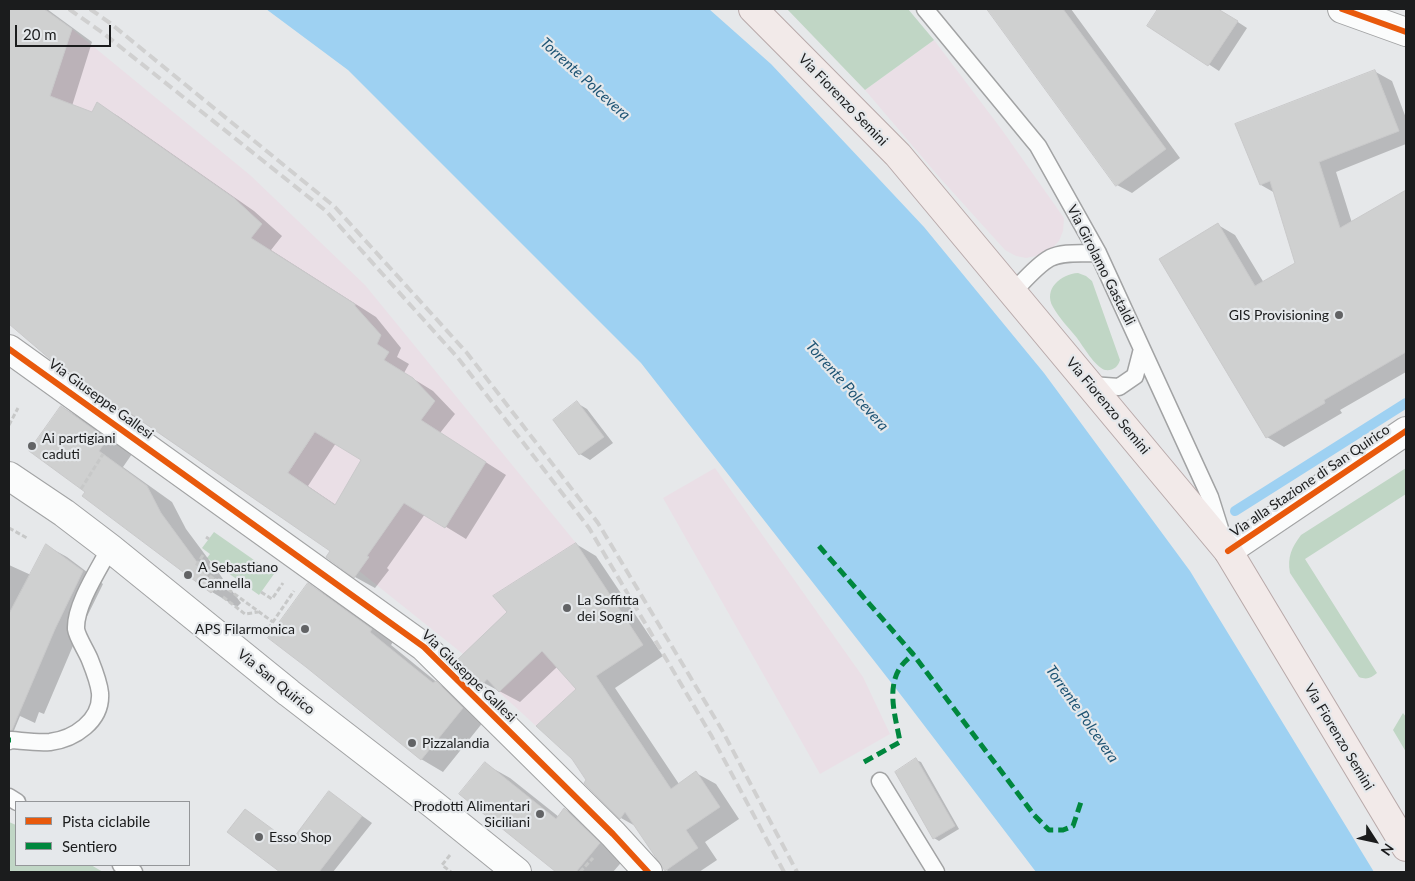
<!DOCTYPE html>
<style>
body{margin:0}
#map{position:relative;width:1415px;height:881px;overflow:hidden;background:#e6e8ea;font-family:Lato,sans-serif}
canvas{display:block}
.frame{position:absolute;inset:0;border:10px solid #1b1c1d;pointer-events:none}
.legend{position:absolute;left:15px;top:801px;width:175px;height:65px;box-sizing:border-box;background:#e5e8eb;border:1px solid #949699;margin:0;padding:6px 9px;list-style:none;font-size:15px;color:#1b1c1d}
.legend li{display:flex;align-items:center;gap:10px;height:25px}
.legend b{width:25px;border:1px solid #949699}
.north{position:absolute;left:1350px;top:816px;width:50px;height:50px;-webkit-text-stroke:4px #e5e8eb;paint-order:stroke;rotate:125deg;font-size:14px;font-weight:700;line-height:20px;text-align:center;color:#1b1c1d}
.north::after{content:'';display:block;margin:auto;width:18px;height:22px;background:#1b1c1d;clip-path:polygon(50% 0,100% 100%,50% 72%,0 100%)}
.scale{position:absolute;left:15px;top:25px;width:96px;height:22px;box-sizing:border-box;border:2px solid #1b1c1d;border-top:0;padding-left:6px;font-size:15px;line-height:18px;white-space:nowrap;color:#1b1c1d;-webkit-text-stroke:4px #e5e8eb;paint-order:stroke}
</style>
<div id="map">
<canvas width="1415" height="881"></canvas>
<div class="frame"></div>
<ul class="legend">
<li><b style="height:6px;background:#e8590c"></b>Pista ciclabile</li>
<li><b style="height:6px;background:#00873e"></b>Sentiero</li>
</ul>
<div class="north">N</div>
<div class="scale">20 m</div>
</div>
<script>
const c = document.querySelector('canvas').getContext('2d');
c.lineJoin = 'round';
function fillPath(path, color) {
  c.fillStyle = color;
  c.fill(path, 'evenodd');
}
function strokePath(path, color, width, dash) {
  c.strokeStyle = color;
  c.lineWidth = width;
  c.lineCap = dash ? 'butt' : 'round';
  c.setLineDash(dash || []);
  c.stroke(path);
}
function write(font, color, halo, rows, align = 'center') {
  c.font = font + ' Lato,sans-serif';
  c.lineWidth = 4.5;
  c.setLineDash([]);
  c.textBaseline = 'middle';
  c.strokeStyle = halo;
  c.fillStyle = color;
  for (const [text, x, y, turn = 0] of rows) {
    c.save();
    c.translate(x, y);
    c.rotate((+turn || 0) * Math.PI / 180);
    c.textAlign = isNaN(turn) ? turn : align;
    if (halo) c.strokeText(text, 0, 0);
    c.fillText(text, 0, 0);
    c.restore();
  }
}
fillPath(new Path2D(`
 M72,29l178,146 115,110 211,258 67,102 -67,44 -40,37 -37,-34 -36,-38 -104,-83 10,-14 -81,-84 9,-14 -269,-200 -19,-18v-25l27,-66 14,-54z
 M934,40l68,90 62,88 -1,13 -4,10 -13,13 -20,4 -10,-2 -11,-6 -65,-72 -75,-88z
 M715,468l148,209 27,57 -70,40 -157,-276z`), '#eadfe6');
fillPath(new Path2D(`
 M787,9h121l26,31 -69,50z
 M1078,273l8,3 6,5 28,79c-2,7 -7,11 -15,10 -10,-3 -22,-24 -28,-32 -8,-10 -18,-20 -24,-31 -10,-18 8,-33 25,-34z
 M1406,468v26l-101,65 72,114c-6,5 -10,7 -18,4l-69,-104c-3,-16 2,-26 11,-38z
 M214,532l60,42 -15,21 -52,-37 3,-4 -8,-6z
 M1403,713l3,4v35l-13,-22z
 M9,822l7,3v40h75l12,7h-94z`), '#c0d6c5');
fillPath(new Path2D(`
 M266,9h443l62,55 153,163 120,146 146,198 184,301h-338l-132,-173 -263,-336 -293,-293z`), '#9ed1f2');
fillPath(new Path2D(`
 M9,9h38l45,33 -20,64 21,7 4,-9 21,12 136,95 28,25 -11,14 105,67 25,31 -4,9 12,7 -5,9 29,18 22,23 -15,19 66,42 -40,64 -41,-25 -38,54 2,2 -14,18 -20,-11 -28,-20 5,-6 -186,-127 -20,-12 -43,-34 -24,-14 -50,-42zM336,443l27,16 -27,46 -28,-19z
 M1003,9h68l109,149 -48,35 -15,-8 -123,-169z
 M1160,9h58l29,19 -28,43 -70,-46z
 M1374,71l18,10 14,37v26l-70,28 16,51 54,-32v181l-66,38 2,3 -58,34 -17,-10 -49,-212 17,10 29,48 33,-19 -22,-71 -14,-8z
 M577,403l10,6 26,34 -23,17 -10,-6z
 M62,407l25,15 45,32 -9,13 49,35 14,27 55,74 -4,4 -25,-15 -125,-100z
 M576,544l20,12 67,100 -48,32 64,96 17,-11 20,11 23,35 -34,23 12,18 -18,12h-29l-4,-2 -29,-43 -16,-9 -33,-38 -11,-91 -20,-22 -37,35 -36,-19 -24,-24z
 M47,546l20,11 36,27 -28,57 -31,73 -5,-2 -4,11 -15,-7 -7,17 -4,-1v-167l22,10z
 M308,584l22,13 61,44 2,1 -2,3 48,39 18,11 27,26 -41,51 -22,-13z
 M916,760l5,2 38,67 -20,12 -5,-3z
 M485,764l25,14 49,39 6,-8 25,15 35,34 -12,14h-55l-97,-79z
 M329,792l43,31 -39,49h-51l-53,-40 17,-21 45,32z`), '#0003');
strokePath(new Path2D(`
 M1235,511l171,-108`), '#9ed1f2', 10);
const building = new Path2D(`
 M9,9h35l28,20 -22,67 42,16 5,-10 137,96 28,26 -11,14 104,66v2l26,29 -4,9 12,8 -5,8 29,18 22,23 -14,19 65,42 -41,66 -41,-25 -37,53 2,1 -15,21 -28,-21 4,-6 -203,-140 -2,2 -46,-33 2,-2 -24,-13 -48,-41zM315,432l46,28 -26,45 -47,-32z
 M987,9h76l103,140 -50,37z
 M1158,9h60l20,12 -30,45 -61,-40z
 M1375,70l24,61 -80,31 21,66 66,-38v162l-82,48 1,3 -59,35 -107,-179 59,-36 37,63 40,-23 -25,-82 -10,4 -25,-61z
 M577,401l27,36 -25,18 -26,-35z
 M61,406l46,33 -8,12 48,35 14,27 55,75 -5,5 -129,-97 3,-4 -56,-41z
 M576,543l67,102 -47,31 75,113 25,-18 24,36 -34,23 12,18 -33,23 -40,-59 -5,7 -36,-36 2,-3 -14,-21 -36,-33 40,-37 -34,-38 -43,41 -12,-13 -4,5 -25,-25 49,-47 -14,-16z
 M46,544l37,27 -28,58 -43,101 -3,1v-117z
 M308,583l61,44 3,2 -2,3 63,51 3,-2 27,27 -42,52 -115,-93 -38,-29z
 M916,758l39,68 -22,13 -38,-67z
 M485,762l71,57 8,-11 36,35 -24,29h-20l-97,-78z
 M329,791l33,25 -43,56h-39l-53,-40 18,-23 45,33z`);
fillPath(building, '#cfd0d0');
strokePath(building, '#c9c9ca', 1);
const lane = new Path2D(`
 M925,9l113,137 60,107 112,244 12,38
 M1012,293c11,-11 25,-28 38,-35 14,-7 33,-4 48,-5
 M1091,385l28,2 16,-11 7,-27
 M9,741l2,-1c13,1 26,3 39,2 24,-3 52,-21 50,-49 -1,-10 -6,-23 -10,-33 -3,-8 -13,-23 -14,-31 -1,-24 23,-60 34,-81
 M880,781l56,91
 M9,797l8,5
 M121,865l13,7`);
const street = new Path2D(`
 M1342,9l64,23
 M9,349l415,298 189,187 35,38
 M1228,551l178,-120`);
const secondary = new Path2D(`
 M9,476l55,37 46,35 179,145 145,112 83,67`);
const primary = new Path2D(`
 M753,9l145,146 330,396 178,296`);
strokePath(lane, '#a2a3a4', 19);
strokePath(street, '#a2a3a4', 30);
strokePath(secondary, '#a2a3a4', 30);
strokePath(primary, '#b8a9a9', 30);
strokePath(new Path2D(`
 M9,425l9,-17
 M81,489l22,-35
 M9,528l18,10
 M206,537l3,2
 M203,555l-7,11 77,56
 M261,592l11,7 11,-16
 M223,597l22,17 13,-2
 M264,635l30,-44
 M450,855l-8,10 9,7
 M580,872l13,-14`), '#c7c8c8', 3, [5, 2.5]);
strokePath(lane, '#fbfcfc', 16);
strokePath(street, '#fbfcfc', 28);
strokePath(secondary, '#fbfcfc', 28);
strokePath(primary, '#f2eae9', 28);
strokePath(new Path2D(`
 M69,9l34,24 223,178 132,147 131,170 122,207 73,137
 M90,9l20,14 225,184 132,146 131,170 124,207 75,142`), '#d0d0d0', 4, [10, 5]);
strokePath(new Path2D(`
 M819,546l94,108 121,161 15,15h14l10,-4 9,-27
 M9,740h2
 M864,762l36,-20c-4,-24 -15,-55 2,-77 3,-4 7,-7 11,-11`), '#00873e', 5, [10, 5]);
strokePath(new Path2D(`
 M1342,9l64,23
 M9,349l415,298 189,187 35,38
 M1228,551l178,-120`), '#e8590c', 6);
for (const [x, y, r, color] of [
 [1339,315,5,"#626365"],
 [32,446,5,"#626365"],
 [188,575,5,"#626365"],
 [567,608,5,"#626365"],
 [305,629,5,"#626365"],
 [412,743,5,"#626365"],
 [540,814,5,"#626365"],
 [259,837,5,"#626365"]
]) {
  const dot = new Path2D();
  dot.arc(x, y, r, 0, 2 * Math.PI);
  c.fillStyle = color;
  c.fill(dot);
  strokePath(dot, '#e5e8eb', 2);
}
write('14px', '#1b1c1d', '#e5e8eb', [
 ["Via Fiorenzo Semini",843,100,46],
 ["Via Girolamo Gastaldi",1101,265,63],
 ["Via Giuseppe Gallesi",101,399,36],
 ["Via Fiorenzo Semini",1108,406,50],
 ["Via alla Stazione di San Quirico",1310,481,-34],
 ["Via Giuseppe Gallesi",469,676,44],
 ["Via San Quirico",276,682,39],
 ["Via Fiorenzo Semini",1339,737,59]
]);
write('14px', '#1b1c1d', '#e5e8eb', [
 ["GIS Provisioning",1329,315,"right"],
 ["Ai partigiani",42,438],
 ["caduti",42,454],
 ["A Sebastiano",198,567],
 ["Cannella",198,583],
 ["La Soffitta",577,600],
 ["dei Sogni",577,616],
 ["APS Filarmonica",295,629,"right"],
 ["Pizzalandia",422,743],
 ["Prodotti Alimentari",530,806,"right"],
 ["Siciliani",530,822,"right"],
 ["Esso Shop",269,837]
], 'left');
write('italic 15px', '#1e5474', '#e5e8eb', [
 ["Torrente Polcevera",585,79,42],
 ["Torrente Polcevera",847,386,48],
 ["Torrente Polcevera",1082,714,55]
]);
</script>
